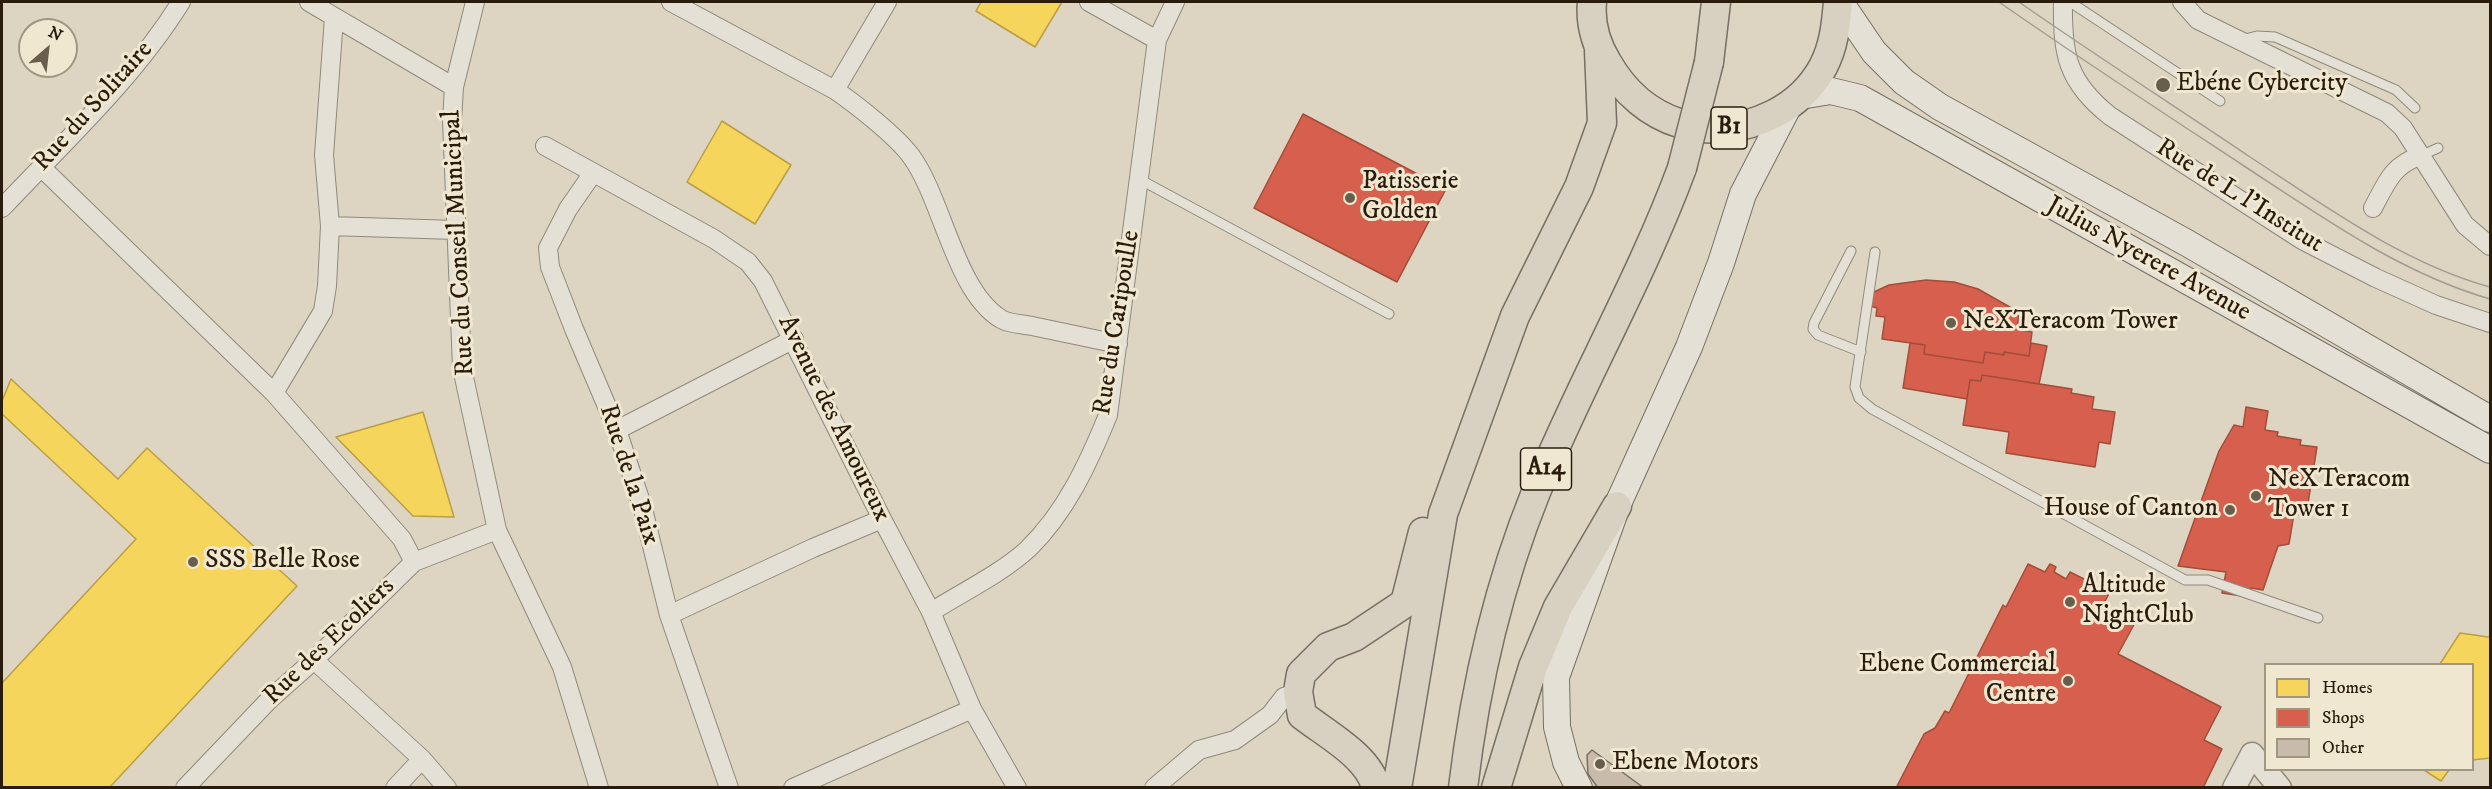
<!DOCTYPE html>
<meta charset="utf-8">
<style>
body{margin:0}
#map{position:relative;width:2492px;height:789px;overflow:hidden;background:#ddd5c1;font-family:"IM FELL DW Pica",serif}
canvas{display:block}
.frame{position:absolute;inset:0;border:3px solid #2a1c0d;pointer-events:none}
.legend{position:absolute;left:2264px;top:663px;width:210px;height:108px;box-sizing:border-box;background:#f0e7d0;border:2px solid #a19682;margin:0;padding:8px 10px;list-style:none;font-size:18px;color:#2a1c0d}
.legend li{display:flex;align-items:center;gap:12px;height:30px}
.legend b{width:30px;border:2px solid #a19682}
.north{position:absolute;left:18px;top:18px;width:60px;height:60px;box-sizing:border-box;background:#f0e7d0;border:2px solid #a19682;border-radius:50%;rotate:28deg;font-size:16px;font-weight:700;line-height:24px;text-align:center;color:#2a1c0d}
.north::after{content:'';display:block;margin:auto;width:21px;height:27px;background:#695d4c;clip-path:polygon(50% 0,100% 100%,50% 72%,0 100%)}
</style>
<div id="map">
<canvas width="2492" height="789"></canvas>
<div class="frame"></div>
<ul class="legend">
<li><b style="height:16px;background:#f6d55c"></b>Homes</li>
<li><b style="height:16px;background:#d6604d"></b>Shops</li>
<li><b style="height:16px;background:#c8bbab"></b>Other</li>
</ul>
<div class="north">N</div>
</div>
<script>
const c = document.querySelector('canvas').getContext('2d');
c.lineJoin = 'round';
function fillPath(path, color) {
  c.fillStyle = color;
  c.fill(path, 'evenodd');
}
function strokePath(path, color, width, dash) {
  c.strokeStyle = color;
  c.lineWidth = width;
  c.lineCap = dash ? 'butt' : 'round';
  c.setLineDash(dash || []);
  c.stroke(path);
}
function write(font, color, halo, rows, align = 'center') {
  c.font = font + ' "IM FELL DW Pica",serif';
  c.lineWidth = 6;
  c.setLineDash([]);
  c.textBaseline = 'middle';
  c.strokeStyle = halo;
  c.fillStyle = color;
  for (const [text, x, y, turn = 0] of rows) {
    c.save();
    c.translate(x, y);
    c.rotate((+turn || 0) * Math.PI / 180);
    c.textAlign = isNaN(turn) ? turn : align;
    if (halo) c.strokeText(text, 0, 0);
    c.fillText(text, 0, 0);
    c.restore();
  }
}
const homes = new Path2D(`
 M981,2h81l-27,45 -59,-36z
 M722,121l69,44 -36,59 -68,-42z
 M11,379l107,100 29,-31 150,138 -188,202h-107v-105l134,-144 -134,-125v-13z
 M423,412l31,105 -41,-1 -77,-79z
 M2460,633l28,4 2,-1v122l-18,2v-96h-32z
 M2424,770h25l-8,11z`);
fillPath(homes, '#f6d55c');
strokePath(homes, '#b99e44', 1.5);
const shops = new Path2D(`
 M1303,114l143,75 -49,93 -143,-74z
 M1926,280l28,2 24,7 37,21 4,7 -2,12 15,3 -3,24 -25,-4v3l-19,-3 -2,11 -59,-9 1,-9 -43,-6 3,-22 -9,-1 1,-8 -7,-2 2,-13 17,-8z
 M1910,343l15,2 -1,9 59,9 2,-11 19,3v-3l25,4 2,-13 16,3 -8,38 -57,-9 -1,6 -11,-1 -3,19 -64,-11z
 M1982,375l90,14 -1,4 23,4 -2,12 23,3 -5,32 -11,-2 -4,25 -89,-14 3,-21 -46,-7 7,-45 11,1z
 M2246,407l22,4 -3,19 13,2 -1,4 24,4 -1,5 17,2 -11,69 -12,-2 -5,30 -11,2 -15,44 -12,-2 -2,9 -27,-4 4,-21 -48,-6 41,-115 15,-26 9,2z
 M2028,564l17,8 5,-8 6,3 -2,5 12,7 4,-7 40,20 -11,20 18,9 3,-8 16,8 -18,33 103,53 -17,33 18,9 -19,39h-307l28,-54 11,-6 10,-17 4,2 54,-108 3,2z`);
fillPath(shops, '#d6604d');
strokePath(shops, '#a24c3a', 1.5);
const building = new Path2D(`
 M1592,750l52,38h-46l-10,-14 -1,-19z`);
fillPath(building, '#c8bbab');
strokePath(building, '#766f63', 1.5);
const service = new Path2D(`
 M2070,2l150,99
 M2241,40l16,-4 18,1 121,53 19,18
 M2420,156l18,-8
 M1139,179l250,135
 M1851,251l-37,72 -1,6 5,6 43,17
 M1875,252l-20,135 4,11 13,11 313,171h23l110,38`);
const minor = new Path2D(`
 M309,2l145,85
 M475,2l-21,85 -2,34 10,247 35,162 65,137 37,121
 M671,2l164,88c22,15 61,46 76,66 32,44 44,135 90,163 8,5 22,5 31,7 29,6 57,12 86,18
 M1089,2l68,38
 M2063,2c-1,52 4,80 47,114l192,124 74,38 60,27 54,18
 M2182,2l16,18 189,93 16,15 62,97 25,21
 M835,90l52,-88
 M545,146l169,93 34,23 15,19 119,238 49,93 41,97 45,79
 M41,167l233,226 128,146 12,23
 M593,173l-25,36 -20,39 2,19 24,62 43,101 25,75 27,110 60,173
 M2,208c62,-66 131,-129 179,-206
 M2373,208c13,-24 19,-43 47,-52
 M330,226l126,4
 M274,393l49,-82 4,-25 3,-60 -6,-71 10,-137
 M617,430l177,-91
 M931,612c30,-19 71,-39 97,-63 38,-37 60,-85 80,-134l49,-375 18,-38
 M669,615l144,-67 69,-29
 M314,660l108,99 25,29
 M185,788l84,-88 45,-40 100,-98 83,-32
 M395,788l27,-29
 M793,788l179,-79
 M1154,788l45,-38 36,-10 35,-25 14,-18 14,-5`);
const tertiary = new Path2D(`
 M2234,788l18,-34 28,34`);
const secondary = new Path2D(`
 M1840,2l34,50 30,30 36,25 247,136 303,176
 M1800,96l31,-5 29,7 630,352
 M1579,788l-13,-26 -9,-35 -1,-50 61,-171 72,-159 32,-84 22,-69 45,-87`);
const primary = new Path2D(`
 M1592,2c-2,21 4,42 15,60 35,62 103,84 167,52 20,-10 38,-27 49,-47 11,-21 13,-42 15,-65
 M1709,62l7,-60
 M1376,788c-6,-31 -50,-54 -74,-73l-4,-23 3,-18 27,-27 26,-10 51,-34 18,-71
 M1397,788l46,-274 72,-198 64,-129 23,-64 -3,-73
 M1463,788c12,-101 35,-202 73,-296 45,-110 105,-213 146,-324
 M1496,788l37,-121 25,-60 59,-101`);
strokePath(service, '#8f897b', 11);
strokePath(minor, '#8f897b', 20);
strokePath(tertiary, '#8f897b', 25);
strokePath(secondary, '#766f63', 28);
strokePath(primary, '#766f63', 31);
strokePath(service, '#e5e0d6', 9);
strokePath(minor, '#e5e0d6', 18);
strokePath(tertiary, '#e5e0d6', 22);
strokePath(secondary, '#e5e0d6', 26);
strokePath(primary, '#d8d1c2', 28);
strokePath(new Path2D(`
 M1999,2c80,56 163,110 245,164 78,51 156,107 246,133
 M2019,2c76,53 154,103 231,155 75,49 153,106 240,130`), '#a29d94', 1.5);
const primaryBridge = new Path2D(`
 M1682,168l27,-106`);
strokePath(primaryBridge, '#766f63', 31, []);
strokePath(primaryBridge, '#d8d1c2', 28);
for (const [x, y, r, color] of [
 [2163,85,8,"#695d4c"],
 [1350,198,6,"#695d4c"],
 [1951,323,6,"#695d4c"],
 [2256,496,6,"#695d4c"],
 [2230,510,6,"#695d4c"],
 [193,562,6,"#695d4c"],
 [2070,602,6,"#695d4c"],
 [2068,681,6,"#695d4c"],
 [1600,764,6,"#695d4c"]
]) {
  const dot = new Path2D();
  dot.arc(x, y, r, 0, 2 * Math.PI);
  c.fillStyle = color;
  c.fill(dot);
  strokePath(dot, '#f0e7d0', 2);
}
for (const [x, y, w] of [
 [1729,128,36],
 [1546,469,51]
]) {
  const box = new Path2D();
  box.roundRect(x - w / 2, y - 21, w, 42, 4.5);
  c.fillStyle = '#f0e7d0';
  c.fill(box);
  strokePath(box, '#2a1c0d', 1.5);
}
write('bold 24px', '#2a1c0d', null, [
 ["B1",1729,128],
 ["A14",1546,469]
]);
write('26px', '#2a1c0d', '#f0e7d0', [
 ["Ebéne Cybercity",2176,85],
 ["Patisserie",1362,183],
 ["Golden",1362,213],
 ["NeXTeracom Tower",1963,323],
 ["NeXTeracom",2268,481],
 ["Tower 1",2268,511],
 ["House of Canton",2218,510,"right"],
 ["SSS Belle Rose",205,562],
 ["Altitude",2082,587],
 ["NightClub",2082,617],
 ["Ebene Commercial",2056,666,"right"],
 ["Centre",2056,696,"right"],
 ["Ebene Motors",1612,764]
], 'left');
write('26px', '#2a1c0d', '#f0e7d0', [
 ["Rue du Solitaire",94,107,-48],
 ["Rue de L l'Institut",2239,197,32],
 ["Rue du Conseil Municipal",460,243,-93],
 ["Julius Nyerere Avenue",2148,260,29],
 ["Rue du Caripoulle",1118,323,-81],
 ["Avenue des Amoureux",833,419,64],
 ["Rue de la Paix",628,475,72],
 ["Rue des Ecoliers",330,642,-44]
]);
</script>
